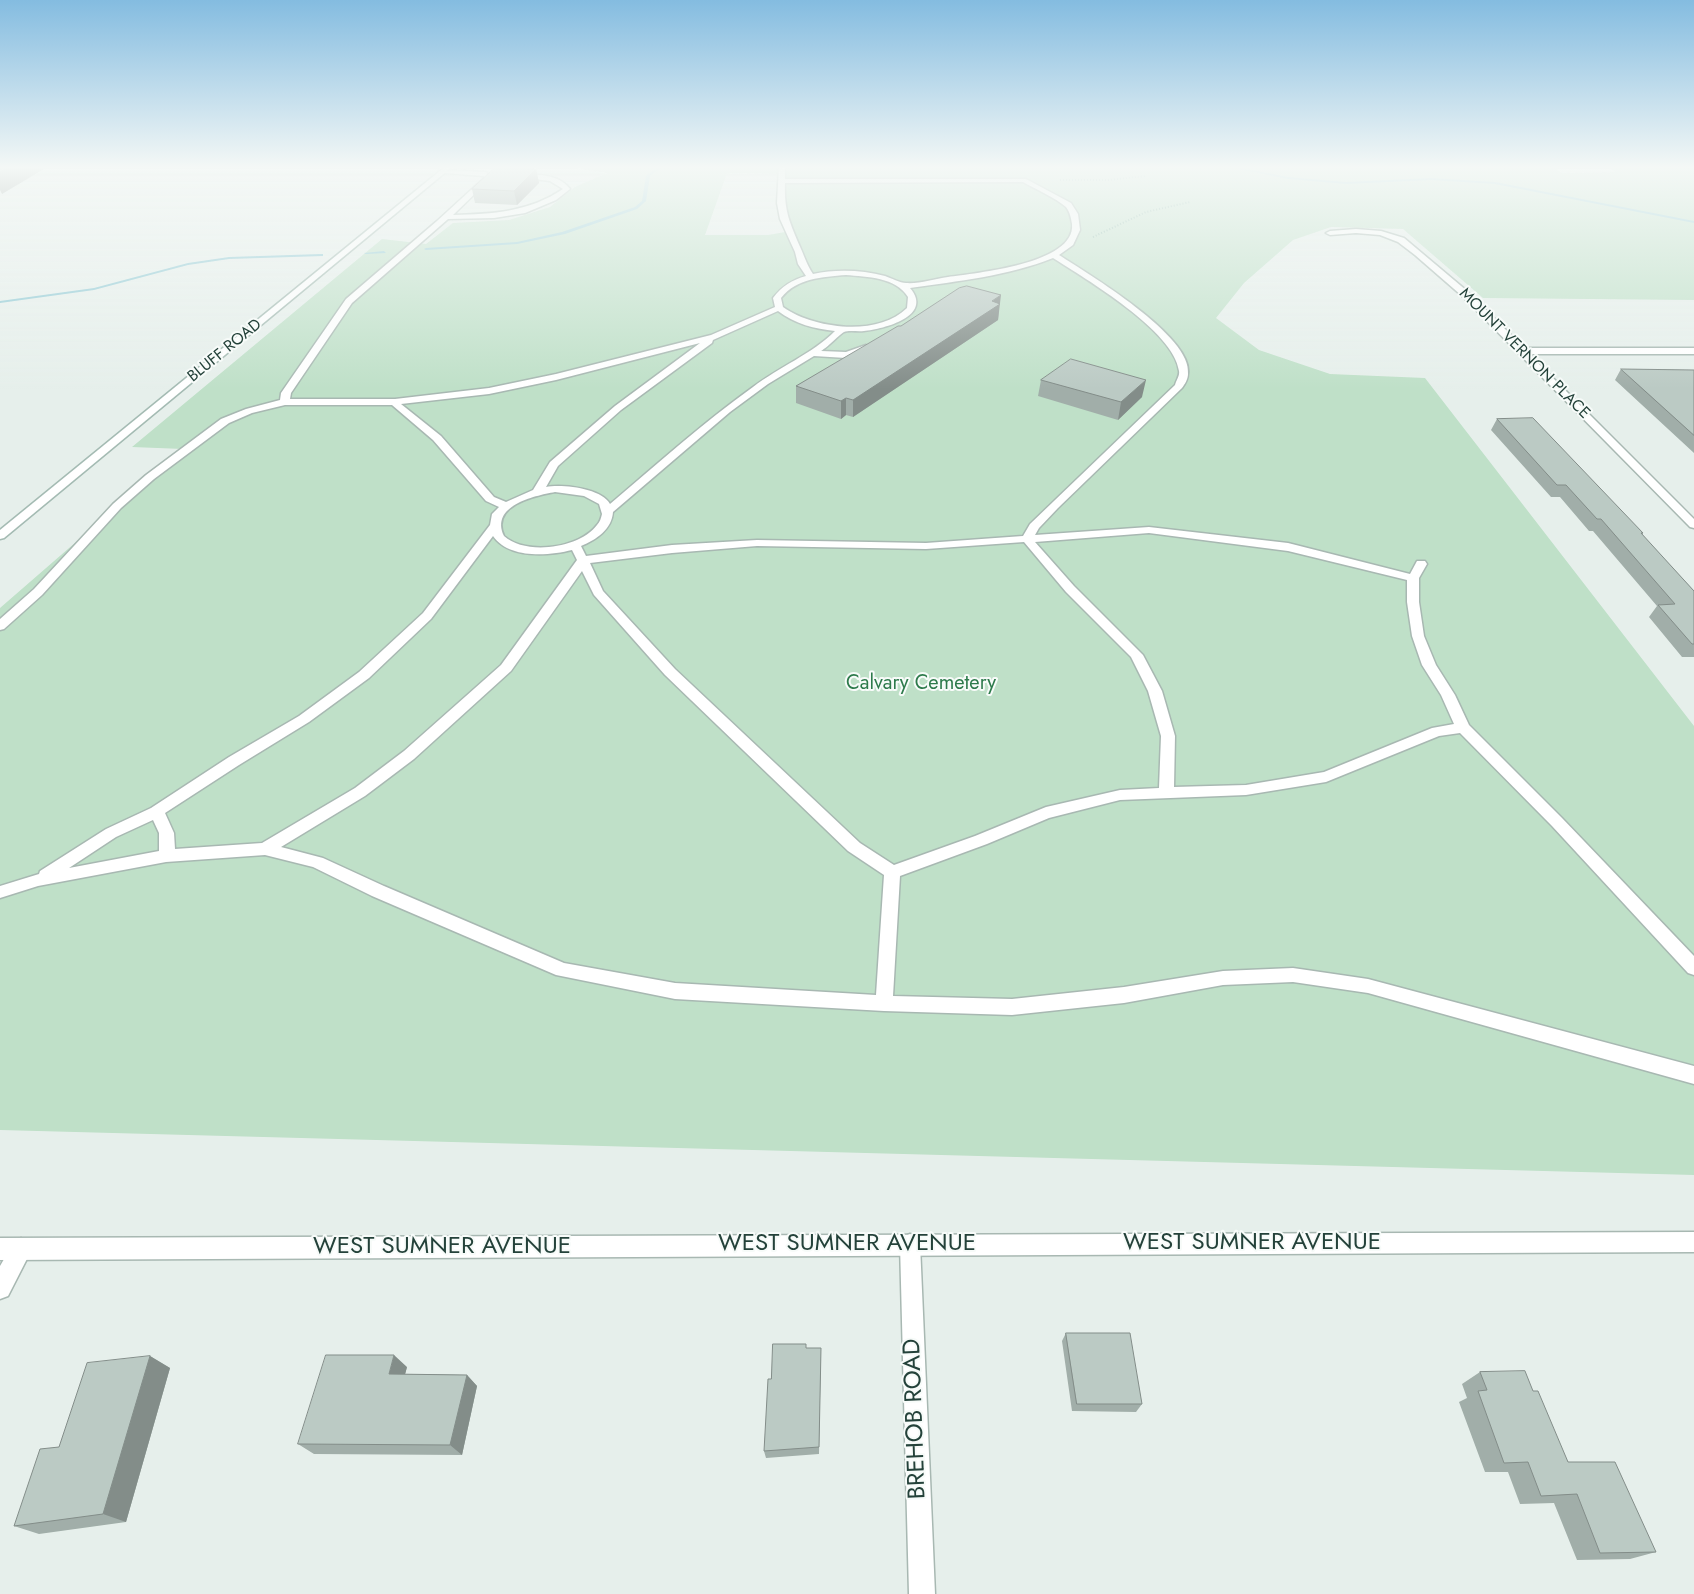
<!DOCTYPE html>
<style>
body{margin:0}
canvas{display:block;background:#e6efeb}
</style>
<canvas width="1694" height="1594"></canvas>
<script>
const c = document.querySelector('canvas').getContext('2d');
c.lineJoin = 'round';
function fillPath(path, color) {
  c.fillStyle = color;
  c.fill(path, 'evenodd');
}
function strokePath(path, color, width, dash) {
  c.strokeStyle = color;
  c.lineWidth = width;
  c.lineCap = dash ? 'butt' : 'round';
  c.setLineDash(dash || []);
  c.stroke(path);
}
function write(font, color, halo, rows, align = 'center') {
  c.font = font + ' Jost,sans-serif';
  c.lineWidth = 4;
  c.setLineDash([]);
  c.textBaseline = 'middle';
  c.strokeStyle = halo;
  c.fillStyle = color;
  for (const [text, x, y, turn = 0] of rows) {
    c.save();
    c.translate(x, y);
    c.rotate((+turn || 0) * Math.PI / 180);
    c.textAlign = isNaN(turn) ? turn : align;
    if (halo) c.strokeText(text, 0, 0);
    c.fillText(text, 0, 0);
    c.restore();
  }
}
fillPath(new Path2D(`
 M565,166h986l11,7 53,-1 -8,-6h87v134l-211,-2 -80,-69 -72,-2 -38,13 -49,43 -28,35 43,32 71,24 95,4 269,348v449l-1694,-45v-522l183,-159 -51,-2 250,-208 44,5 27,-21 56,-3 41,-13 25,-20 32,-14zM727,173l53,1 11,57 -23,4h-63z`), '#bfe0c8');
fillPath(new Path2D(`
 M659,166h4l-13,10 -4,25 -9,8 -72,25 -48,10 -91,6 -2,-1 2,-1 91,-6 45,-10 73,-25 7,-6 4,-25z
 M1224,166h7l57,11 58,5 85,-4 64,4 199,39v2l-199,-39 -64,-4 -85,4 -58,-5z
 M384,251l2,2 -20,1 -2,-1z
 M321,254h2v2l-94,3 -41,6 -94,25 -94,13v-2l94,-13 94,-25 41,-6z`), '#8ec9d4');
const service = new Path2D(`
 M779,166h6v13h241l45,24 7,11 2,16 -7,15 -14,10c28,18 135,82 129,119 0,5 -3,10 -6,14l-124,120 -19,20 -4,7 114,-8 139,16 122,31 7,-13h8l2,3 -8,14v24l5,34 12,29 19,30 14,30 93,93 132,138v19l-6,-2 -136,-147 -92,-93 -21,3 -113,46 -80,13 -126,5 -71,18 -62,26 -87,32 -7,120 119,3 112,-12 99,-16 70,-3 75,11 326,87v18l-326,-91 -75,-11 -70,3 -99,18 -112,12 -128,-4 -209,-12 -119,-24 -184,-79 -59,-29 -48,-12 -99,7 -128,24 -38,12v-12l39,-12 1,-3 66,-42 45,-21 78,-51 70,-41 60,-44 64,-59 67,-88 2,-11 7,-7 -13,-6 -53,-61 -41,-35h-107l-33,8 -23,10 -75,56 -33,29 -79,87 -38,34 -4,1v-11l34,-30 79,-85 33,-29 75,-56 25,-10 34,-9 1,-7 65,-94 91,-78 47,-43v-2l-40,-3 -3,-2 1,-1 44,2 5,6 -38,37c40,-1 76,-3 110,-26l-13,-8 -34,-4 -1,-1 3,-2c19,1 40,-1 52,15l-14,11 -31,13 -31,5 -46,1 -96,84 -61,90 -1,6h105l94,-11 67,-14 155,-39 64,-28 -2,-9c9,-12 19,-18 33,-22l-8,-12 -3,-12 -15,-33 -3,-16zM1023,182c12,7 33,16 43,25 4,5 5,11 6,17 4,40 -97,49 -124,53 -14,2 -29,7 -42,6 -6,0 -15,-5 -21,-7 -23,-6 -49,-7 -72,-2 -6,-9 -8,-16 -12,-25 -11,-26 -17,-37 -16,-66zM1053,258c33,21 121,73 126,113 1,5 -3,9 -4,14l-145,139 -7,12 -97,7 -169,-3 -85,5 -86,11 -5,-10c15,-6 31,-17 32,-34l117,-100 38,-28 46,-28 32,2 23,-8 2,-2 -5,-3 -20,7 -25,-1c7,-4 19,-17 23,-19 5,-2 14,0 20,-1 20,-2 70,-15 46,-43 48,-7 98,-12 143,-30zM846,275c21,2 50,2 62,22l-1,11c-29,29 -93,21 -124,-1l-2,-9c16,-20 41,-21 65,-23zM778,311c17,13 37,18 57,20 -23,23 -56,36 -82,56 -50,36 -96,77 -143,117 -9,-16 -48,-20 -64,-17l12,-21 63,-56 91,-67 1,-3zM700,343l-85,63 -65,56 -17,28 -27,12 -12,-5 -53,-61 -40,-32 88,-10 67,-14zM555,492l29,4 15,8 3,10c-1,4 -2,8 -5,11 -17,23 -71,31 -93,11 -14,-30 29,-40 51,-44zM1149,533l139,18 119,29v22l5,34 10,29 19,30 13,29 -22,4 -108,44 -78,13 -72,2 1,-51 -13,-45 -19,-36 -69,-69 -39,-44zM493,536c16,23 55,20 79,14l5,10 -76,105 -97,86 -49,37 -93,55 -87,6 -1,-16 -9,-20 74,-48 70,-43 60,-44 62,-59zM1024,542l42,50 65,65 17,34 13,45 -2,52 -39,2 -74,17 -71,29 -81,29 -34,-22 -185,-174 -72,-78 -13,-28 82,-10 85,-7 169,3zM582,571l12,24 71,80 183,176 36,24 -8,120 -201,-12 -111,-20 -180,-77 -61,-28 -42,-11 84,-51 49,-37 97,-88zM153,820l6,13v18l-90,17 47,-31z`);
const minor = new Path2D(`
 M1356,229l25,2 23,7 63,53 57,57h170v6h-165l165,165v9l-4,-1 -229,-232 -46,-40 -17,-13 -18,-7 -24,-2 -26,2 -4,-2 4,-2z
 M910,1234l7,3 3,7 15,350h-26l-9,-350 3,-7z
 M21,1238l7,4 4,7 -24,47 -8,3v-33l14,-24z`);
const tertiary = new Path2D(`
 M1694,1232v20l-1694,8v-22z`);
const secondary = new Path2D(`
 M446,166h7l-449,372 -4,1v-9z`);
strokePath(service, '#a8b8b2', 3);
strokePath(minor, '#a8b8b2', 3);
strokePath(tertiary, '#a8b8b2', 3);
strokePath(secondary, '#a4bbb3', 3);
strokePath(new Path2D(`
 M1060,180h49l36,-4
 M1093,237l53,-25 44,-10`), '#86b3a5', 2, [1, 2]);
fillPath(service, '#fff');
fillPath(minor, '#fff');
fillPath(tertiary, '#fff');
fillPath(secondary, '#fff');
fillPath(new Path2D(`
 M536,169l3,14 -22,22 -42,-2 -3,-14z
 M999,311l-1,9 -145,97 -7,-2 -5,4 -45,-16v-17l105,-60 99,-15z
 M1621,369l73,1v83l-79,-73z
 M1041,380l101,17 -24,23 -80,-24z
 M1497,419l146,114 -1,2 52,56v66h-12l-33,-40 8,-11 -64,-75h-4l-29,-34h-9l-60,-67z
 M1066,1333l76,71 -6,8 -64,-1 -10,-70z
 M806,1344v4h15l-2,106 -53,4 -2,-7z
 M150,1356l20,12 -44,154 -87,12 -25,-8 45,-79z
 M407,1367l-2,7 62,1 10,11 -15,69 -148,-1 -16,-10z
 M1480,1372l53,19 35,71 88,90 -26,7 -53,1 -23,-57 -34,1 -12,-32h-23l-26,-70 8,-4 -5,-14z`), '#a1aea9');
fillPath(new Path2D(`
 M10,166h39l-47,28 -2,-4v-18z
 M536,169l3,14 -22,22 -3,-14z
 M1001,295l-3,25 -145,97v-17z
 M1146,380l-4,17 -24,23 3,-18z
 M846,398v17l-5,4v-18z
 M394,1355l13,12 -5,19 -13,-12z
 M150,1356l20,12 -44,154 -23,-8z
 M467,1375l10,11 -15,69 -12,-10z`), '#838d89');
const building = new Path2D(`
 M0,166h10l-10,6z
 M496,167l40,2 -22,22 -42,-2z
 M967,286l34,9 -9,6 8,3 -147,96 -7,-2 -5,3 -45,-15 102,-60h3l58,-38z
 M1071,359l75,21 -25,22 -80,-22z
 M1621,369l73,1v65z
 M1533,418l110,115h-2l53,58v53h-2l-34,-39 17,-1 -74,-85h-4l-31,-34h-9l-60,-66z
 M1066,1333h64l12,71h-65z
 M773,1344h33v4h15l-2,99 -55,4 4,-72h3z
 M326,1355h68l-5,19 78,1 -17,70 -152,-1z
 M150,1356l-47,158 -89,12 26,-77 19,-2 28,-84z
 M1525,1371l8,20h5l30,71h47l41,90 -56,1 -23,-59 -36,2 -13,-34 -24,1 -26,-72 9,-1 -7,-18z`);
fillPath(building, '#bbcac4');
strokePath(building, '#838d89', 1);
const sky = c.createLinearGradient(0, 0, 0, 389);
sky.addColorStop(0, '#84bce0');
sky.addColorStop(0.43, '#f4f8f6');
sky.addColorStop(1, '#f4f8f600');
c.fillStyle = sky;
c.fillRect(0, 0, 1694, 389);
write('16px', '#24423a', '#f7fbf9', [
 ["BLUFF ROAD",225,351,-39],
 ["MOUNT VERNON PLACE",1524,354,45]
]);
write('20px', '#2d7a4b', '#f7fbf9', [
 ["Calvary Cemetery",921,684]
]);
write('24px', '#24423a', '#f7fbf9', [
 ["WEST SUMNER AVENUE",1252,1243],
 ["WEST SUMNER AVENUE",847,1244],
 ["WEST SUMNER AVENUE",442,1247],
 ["BREHOB ROAD",916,1419,-92]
]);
</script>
